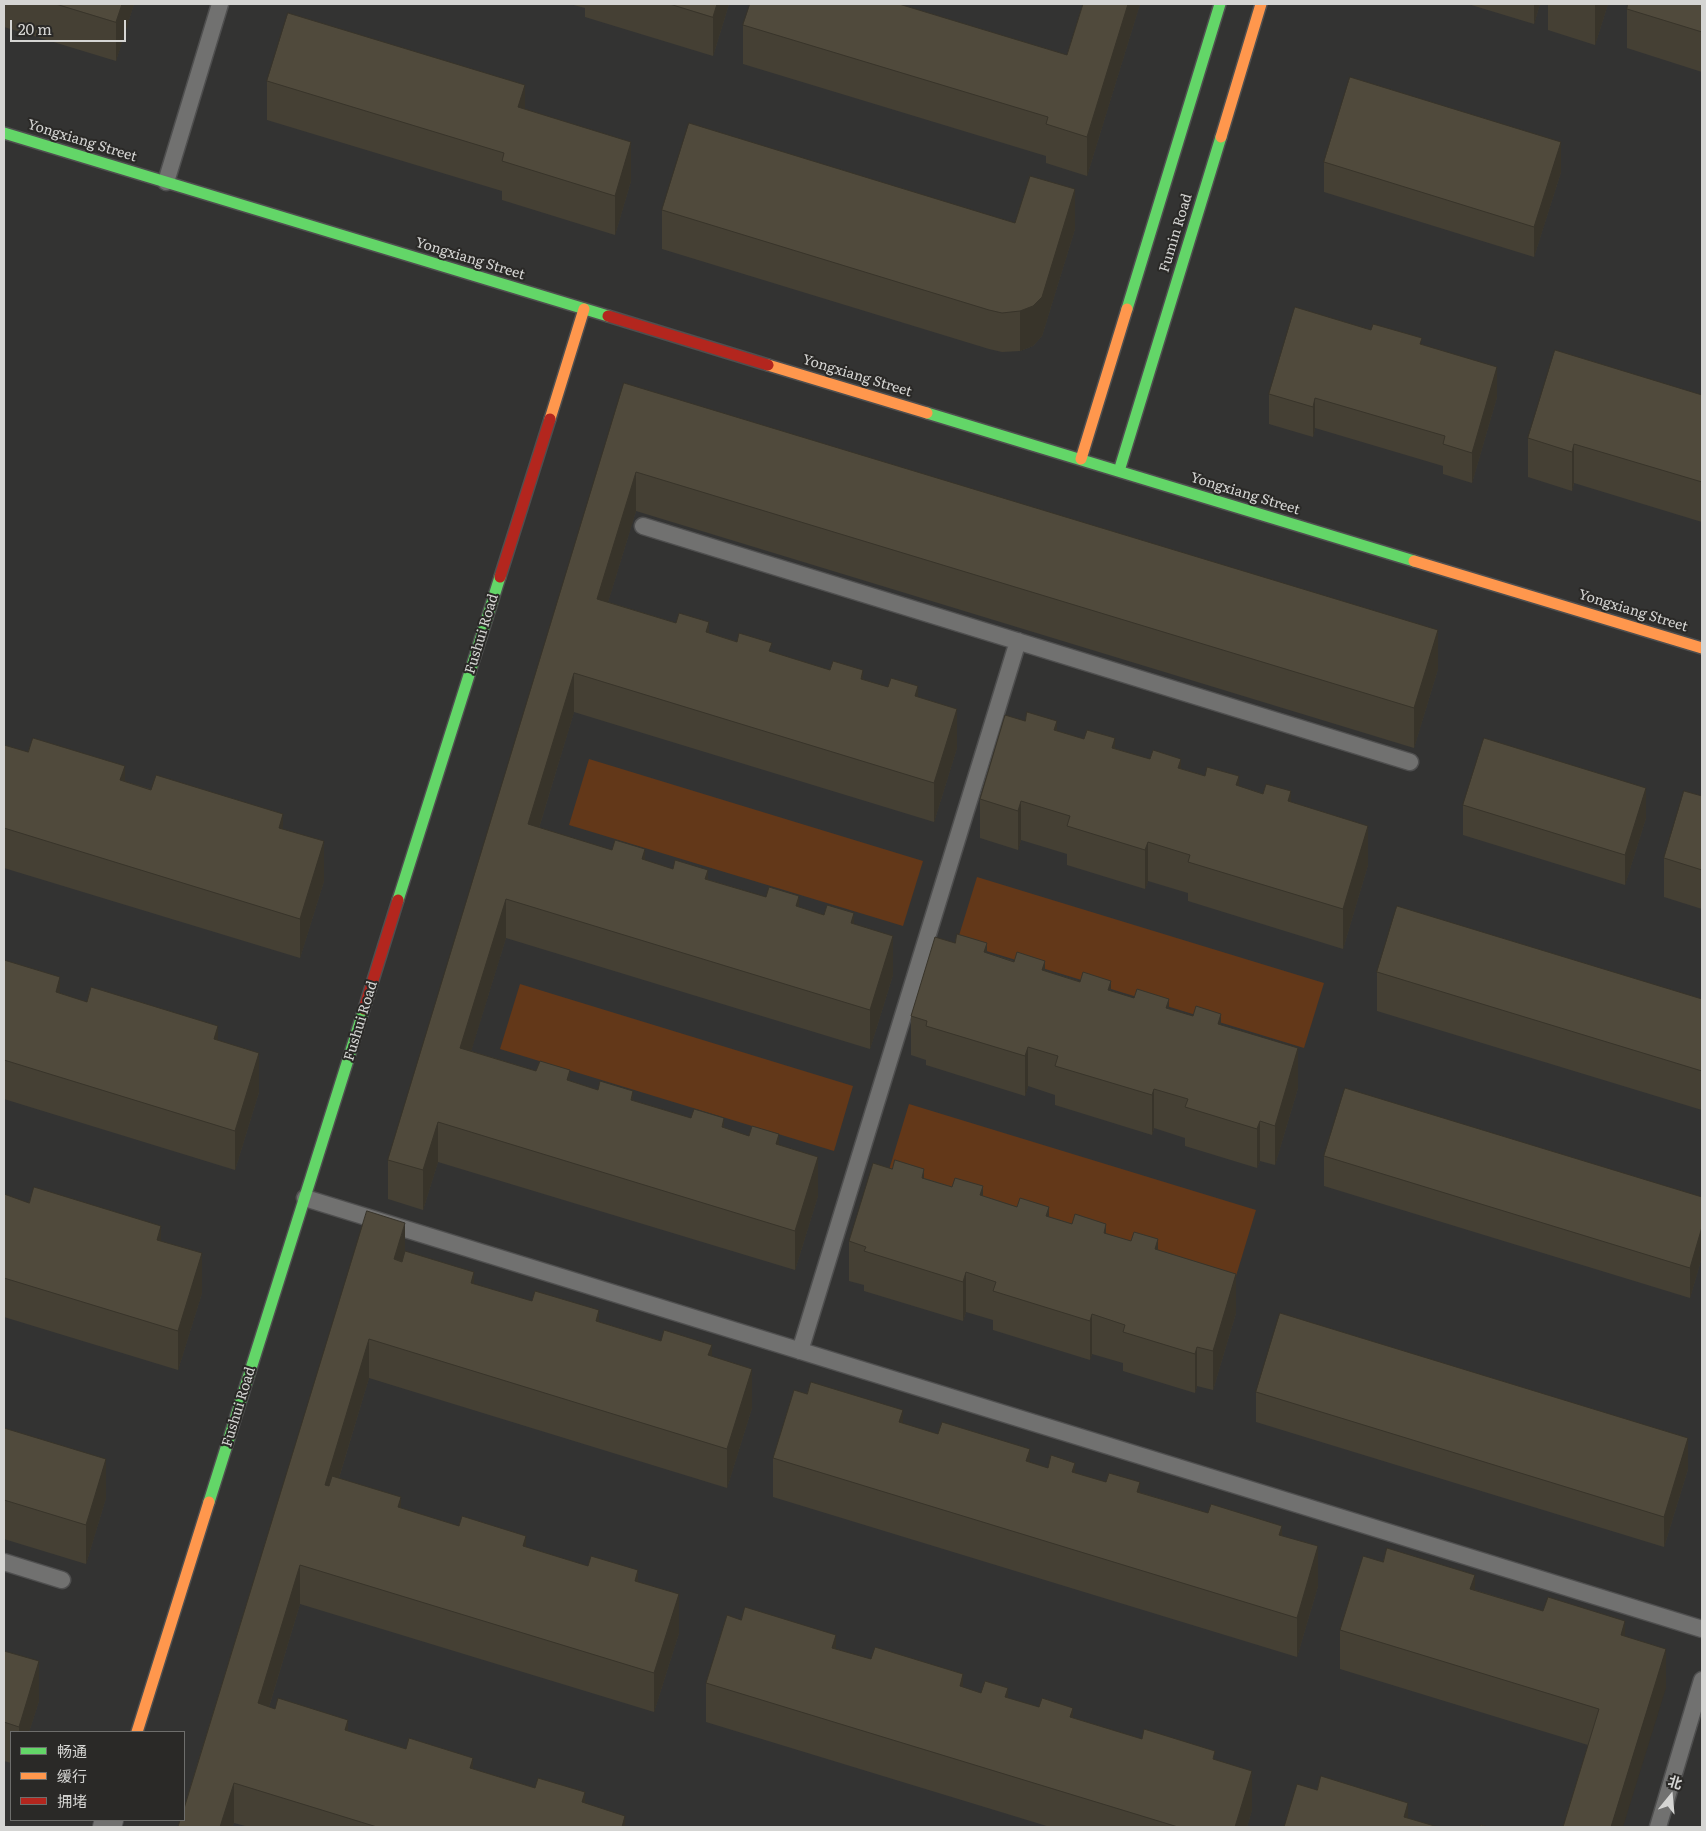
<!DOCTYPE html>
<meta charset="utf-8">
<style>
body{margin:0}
#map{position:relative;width:1706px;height:1831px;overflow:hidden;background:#333332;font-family:Literata,"Noto Sans SC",serif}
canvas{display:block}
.frame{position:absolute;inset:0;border:5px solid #d5d5d3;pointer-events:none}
.legend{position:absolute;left:10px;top:1731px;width:175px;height:90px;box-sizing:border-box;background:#2a2927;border:1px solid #6e6e6c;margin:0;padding:6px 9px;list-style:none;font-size:15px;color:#d5d5d3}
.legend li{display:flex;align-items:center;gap:10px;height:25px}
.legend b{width:25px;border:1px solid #6e6e6c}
.north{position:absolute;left:1646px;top:1771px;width:50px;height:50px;-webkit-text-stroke:4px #2a2927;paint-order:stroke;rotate:17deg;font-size:14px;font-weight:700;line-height:20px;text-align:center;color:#d5d5d3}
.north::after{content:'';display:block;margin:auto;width:18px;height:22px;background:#d5d5d3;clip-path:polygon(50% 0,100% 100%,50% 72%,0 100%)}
.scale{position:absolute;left:10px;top:20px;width:116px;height:22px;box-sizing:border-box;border:2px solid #d5d5d3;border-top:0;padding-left:6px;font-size:15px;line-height:18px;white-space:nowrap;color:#d5d5d3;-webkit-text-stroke:4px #2a2927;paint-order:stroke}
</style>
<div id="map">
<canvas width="1706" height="1831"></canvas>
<div class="frame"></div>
<ul class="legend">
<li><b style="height:6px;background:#63d668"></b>畅通</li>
<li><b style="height:6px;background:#ff974d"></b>缓行</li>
<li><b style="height:6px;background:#b3261e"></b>拥堵</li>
</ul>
<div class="north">北</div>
<div class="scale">20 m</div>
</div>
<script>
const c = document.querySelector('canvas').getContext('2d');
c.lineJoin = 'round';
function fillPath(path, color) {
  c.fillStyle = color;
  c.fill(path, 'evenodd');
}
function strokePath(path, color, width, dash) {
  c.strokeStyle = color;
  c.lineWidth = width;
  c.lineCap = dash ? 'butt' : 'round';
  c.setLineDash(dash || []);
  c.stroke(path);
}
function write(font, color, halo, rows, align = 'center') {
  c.font = font + ' Literata,serif';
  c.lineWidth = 4;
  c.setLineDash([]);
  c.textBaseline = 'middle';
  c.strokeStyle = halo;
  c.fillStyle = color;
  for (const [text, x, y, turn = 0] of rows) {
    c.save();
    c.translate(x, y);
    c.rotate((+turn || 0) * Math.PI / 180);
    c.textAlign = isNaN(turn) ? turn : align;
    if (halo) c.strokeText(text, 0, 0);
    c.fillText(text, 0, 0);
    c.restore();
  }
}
fillPath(new Path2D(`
 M589,759l334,102 -20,65 -334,-101z
 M977,877l347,106 -20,65 -347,-106z
 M520,984l333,102 -19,65 -334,-102z
 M909,1104l347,106 -20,66 -347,-106z`), '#633819');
const lane = new Path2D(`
 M166,182l54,-178
 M643,526l767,236
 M305,1198l1397,431
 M800,1351l218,-710
 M4,1562l58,18
 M1658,1827l44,-147`);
const street = new Path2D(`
 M107,1827l2,-7`);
const fast = new Path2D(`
 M4,133l604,183
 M1127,309l93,-305
 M927,413l487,148
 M1119,471l102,-334
 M398,900l102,-323
 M209,1502l155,-493`);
const slow = new Path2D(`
 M1221,137l40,-133
 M768,365l159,48
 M550,419l34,-110
 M1081,459l46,-150
 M1414,561l288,87
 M137,1732l72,-230`);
const jam = new Path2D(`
 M608,316l160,49
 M500,577l50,-158
 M364,1009l34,-109`);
strokePath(lane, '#4f4f4f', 19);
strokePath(street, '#4f4f4f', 30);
strokePath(fast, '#4f4f4f', 14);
strokePath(slow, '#4f4f4f', 14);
strokePath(jam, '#4f4f4f', 14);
strokePath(lane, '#717170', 16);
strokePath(street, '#717170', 28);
strokePath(fast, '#63d668', 11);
strokePath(slow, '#ff974d', 11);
strokePath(jam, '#b3261e', 11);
fillPath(new Path2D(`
 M4,4h130l-18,57 -112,-34z
 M570,4h159l-16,52 -128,-39v-9z
 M1083,4h57l-53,172 -41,-13v-7l-303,-92v-39l324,30z
 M1468,4h72l-6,20z
 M1548,4h60l-13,41 -47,-15z
 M1702,4v68l-75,-24v-39z
 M267,81l258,28 106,72 -16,54 -113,-35v-9l-235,-71z
 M1324,162l237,10 -27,85 -210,-65z
 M662,210l353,13 60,6 -33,107 -9,10 -13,5 -18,1 -13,-3 -327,-100z
 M1422,344l75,53 -25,86 -29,-9v-8l-128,-38 -2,9 -44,-13v-30z
 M624,383l814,286 -24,79 -778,-237 -28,91 310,95 39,51 -23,74 -360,-110 -35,116 315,96 39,51 -23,74 -364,-111 -35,113 308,94 39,51 -23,74 -357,-108 -15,48 -35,-11v-39z
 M1702,395v127l-128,-39 -2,8 -44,-14v-39z
 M1057,731l234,71 77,63 -25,84 -155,-48v-8l-40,-12 -3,8 -78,-24v-11l-46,-14 -3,10 -38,-12v-39z
 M4,745l279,84 41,52 -24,77 -296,-90z
 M1702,796v113l-38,-12v-39z
 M1463,805l183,13 -21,67 -162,-50z
 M955,943l266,82 77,63 -23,77 -15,-4 -3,7 -72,-22v-8l-31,-10 -2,7 -97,-30v-10l-27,-9 -3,10 -99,-31v-5l-15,-5v-39z
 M4,960l56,34 158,47 41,51 -24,78 -231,-71z
 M1377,972l325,27v111l-325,-99z
 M1324,1156l378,41v60l-12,41 -366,-112z
 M924,1178l234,72 78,63 -23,77 -16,-4 -2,7 -72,-22v-8l-31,-9 -2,6 -97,-30v-10l-27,-8 -3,9 -99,-30v-6l-15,-4v-40z
 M4,1194l25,9 132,38 41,52 -24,77 -174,-53z
 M367,1211l38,40 69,33 238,72 40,52 -25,80 -358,-110 -30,100 62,30 237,74 41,51 -25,79 -354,-108 -31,103 316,96 40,24h-376l-15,-4 -2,4h-54z
 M1256,1392l432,77 -24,78 -408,-125z
 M903,1424l145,44 27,5 207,62 36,51 -21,71 -524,-160v-39z
 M4,1428l102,70 -20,66 -82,-25z
 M1475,1590l150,46 41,52 -78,57 -248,-76v-39z
 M836,1649l145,44 27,5 134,41 73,21 37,50 -5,17h-197l-344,-105v-39z
 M4,1651l35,50 -10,31h-18v31l-7,-2z`), '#454034');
fillPath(new Path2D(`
 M122,4h12l-18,57v-39z
 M717,4h12l-16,52v-39z
 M1128,4h12l-53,172v-39z
 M1534,4h6l-6,20z
 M1596,4h12l-13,41v-40z
 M525,85v39l-7,-17z
 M631,142v39l-16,54v-39z
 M1561,142v30l-27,85v-30z
 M1075,189v40l-33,107 -9,10 -13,5v-40z
 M1497,367v30l-25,86v-30z
 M1315,398v30l-2,9v-30z
 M1574,444v39l-2,8v-39z
 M636,472v39l-39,127v-39z
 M709,622v39l-3,-29z
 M1438,630v39l-24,79v-40z
 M863,670v39l-2,-30z
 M574,673v39l-46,152v-40z
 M918,686v39l-3,-29z
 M957,709v39l-23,74v-39z
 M1057,721v39l-3,-30z
 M1115,738v39l-3,-29z
 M1181,759v39l-3,-30z
 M125,766v39l-5,-25z
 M1239,776v39l-3,-30z
 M1646,788v30l-21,67v-30z
 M1291,791v39l-3,-29z
 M1021,801v39l-3,10v-39z
 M283,814v39l-4,-25z
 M1368,826v39l-25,84v-40z
 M324,841v40l-24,77v-39z
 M1148,842v39l-3,8v-39z
 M645,849v39l-3,-29z
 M708,870v39l-3,-30z
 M799,896v40l-3,-30z
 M506,899v39l-46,149v-39z
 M854,913v40l-3,-30z
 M893,936v39l-23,74v-39z
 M987,943v39l-3,-30z
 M1045,961v39l-3,-30z
 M60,977v40l-4,-25z
 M1111,981v39l-3,-30z
 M1169,999v39l-3,-30z
 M1221,1014v39l-3,-29z
 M218,1026v39l-4,-26z
 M1028,1047v39l-3,10v-40z
 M1298,1048v40l-23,77v-39z
 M259,1053v39l-24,78v-39z
 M570,1070v39l-3,-29z
 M1154,1089v39l-2,7v-40z
 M633,1091v40l-2,-31z
 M724,1118v39l-2,-30z
 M1260,1121v40l-3,7v-39z
 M438,1122v40l-15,48v-40z
 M779,1134v39l-3,-29z
 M818,1157v39l-23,74v-39z
 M924,1169v39l-2,-30z
 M983,1186v39l-3,-30z
 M1049,1207v39l-3,-30z
 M405,1223v39l-11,-3z
 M1106,1224v39l-2,-30z
 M161,1226v39l-4,-25z
 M1702,1227v30l-12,41v-30z
 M1158,1239v39l-3,-29z
 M202,1253v40l-24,77v-39z
 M474,1272v39l-3,-28z
 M966,1272v40l-3,9v-39z
 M1236,1274v39l-23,77v-39z
 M599,1310v40l-3,-29z
 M1092,1314v40l-2,6v-39z
 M369,1339v39l-44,146v-39z
 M712,1345v39l-4,-29z
 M1197,1347v39l-2,7v-39z
 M752,1369v39l-25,80v-39z
 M903,1410v39l-4,-27z
 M1688,1438v31l-24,78v-30z
 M1030,1449v39l-4,-27z
 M106,1459v39l-20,66v-39z
 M1075,1463v39l-3,-30z
 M1140,1482v40l-3,-30z
 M401,1497v40l-3,-30z
 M1282,1526v39l-3,-30z
 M526,1536v39l-3,-29z
 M1318,1546v40l-21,71v-39z
 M300,1565v39l-42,139v-40z
 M638,1570v39l-3,-28z
 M1475,1575v39l-5,-25z
 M679,1594v39l-25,79v-39z
 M1625,1621v39l-4,-25z
 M836,1635v39l-4,-26z
 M1666,1649v39l-43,139h-12z
 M39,1661v40l-10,31h-10v-5z
 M963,1674v39l-3,-27z
 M1008,1688v39l-3,-30z
 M1073,1708v39l-3,-30z
 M348,1720v39l-3,-29z
 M473,1758v39l-3,-29z
 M1252,1771v39l-5,17h-12z
 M234,1783v40l-2,4h-12z
 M585,1792v35l-3,-25z
 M1408,1803v24l-4,-10z
 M625,1816v11h-3z`), '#38342a');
const building = new Path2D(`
 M56,4h66l-6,18z
 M670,4h47l-4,13z
 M750,4h149l168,51 16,-51h45l-41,133 -41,-13 2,-7 -305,-92z
 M1628,4h74v28l-75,-23z
 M288,13l237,72 -7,22 113,35 -16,54 -113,-35 2,-8 -237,-72z
 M1350,77l211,65 -27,85 -210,-65z
 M689,123l326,100 15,-47 45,13 -33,108 -9,9 -13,5 -18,2 -13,-3 -327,-100z
 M1295,307l76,23 2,-6 49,14 -2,6 77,23 -25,86 -29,-9 2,-8 -130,-38 -2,9 -44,-13z
 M1555,350l147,45v87l-128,-38 -2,8 -44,-14z
 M624,383l814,247 -24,78 -778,-236 -39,127 79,24 3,-10 30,9 -3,10 31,10 2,-9 33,10 -3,8 61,19 3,-9 30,9 -2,9 27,8 3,-9 27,8 -3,10 42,13 -23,74 -360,-110 -46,151 84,26 3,-10 30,9 -3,10 31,10 2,-9 33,10 -3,9 61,18 3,-10 30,9 -3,10 28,9 3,-10 27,8 -3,10 42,13 -23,74 -364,-111 -46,149 76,23 4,-10 30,9 -3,10 31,10 2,-9 33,10 -2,9 60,18 3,-9 30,9 -2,9 27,9 3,-10 27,8 -3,10 42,13 -23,74 -357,-109 -15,48 -35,-10z
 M1027,712l30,9 -3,9 30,9 3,-9 28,8 -3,10 38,11 3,-9 28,9 -3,9 27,8 2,-9 32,9 -3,9 27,9 3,-10 25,7 -3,10 80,25 -25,83 -155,-47 2,-7 -42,-13 -3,8 -78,-24 3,-10 -49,-15 -3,10 -38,-12 25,-84 20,6z
 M33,738l92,28 -5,14 31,10 5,-15 127,39 -4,14 45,13 -24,78 -296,-91v-83l24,7z
 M1484,738l162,50 -21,67 -162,-50z
 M1684,791l18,5v74l-38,-12z
 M1397,906l305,93v72l-325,-99z
 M957,934l30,9 -3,9 30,10 3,-10 28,9 -3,9 38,12 3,-10 28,9 -3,9 26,8 3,-9 32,10 -3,9 27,8 3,-10 25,8 -3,10 80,24 -23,78 -15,-5 -3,8 -72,-22 3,-8 -34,-10 -2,6 -97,-29 3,-10 -30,-9 -3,9 -99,-30 1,-5 -16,-5 24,-79 20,6z
 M4,960l56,17 -4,15 31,10 4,-15 127,39 -4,13 45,14 -24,78 -231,-71z
 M1345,1088l357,109v30l-12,41 -366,-112z
 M895,1160l29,9 -2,9 30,9 3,-9 28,8 -3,9 37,12 3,-9 29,9 -3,9 26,8 3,-10 31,10 -2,9 27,8 3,-9 24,7 -3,10 81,25 -23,77 -16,-4 -2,7 -72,-22 2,-7 -33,-11 -2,7 -97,-30 3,-9 -30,-10 -3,10 -99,-31 2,-4 -17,-6 24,-78 19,6z
 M34,1187l127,39 -4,14 45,13 -24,78 -174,-53v-84l25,9z
 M367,1211l38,12 -11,36 8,3 3,-11 69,21 -3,11 61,18 3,-10 64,19 -3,11 65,20 3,-11 48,15 -4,10 44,14 -25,80 -358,-110 -44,146 4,1 3,-10 69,21 -3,10 61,19 3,-10 64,20 -3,10 65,20 3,-10 47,14 -3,11 44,13 -25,79 -354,-108 -42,138 17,6 3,-11 70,22 -3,10 61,19 3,-11 64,20 -3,10 65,20 3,-10 47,14 -3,10 43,14 -3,11h-245l-143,-44 -14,44h-42l2,-7h4v-11z
 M1280,1313l408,125 -24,79 -408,-125z
 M811,1382l92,28 -4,12 39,12 4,-12 88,27 -4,12 22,7 3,-13 24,8 -3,9 34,10 3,-9 31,9 -3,10 71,21 3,-9 71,22 -3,9 39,11 -21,72 -524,-160 21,-68 13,4z
 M4,1428l102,31 -20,66 -82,-25z
 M1387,1548l88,27 -5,14 73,22 5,-14 77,24 -4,14 45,14 -55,178h-48l36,-118 -259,-79 23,-74 20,6z
 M745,1607l91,28 -4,13 39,11 4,-12 88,27 -3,12 21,7 4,-12 23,7 -3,9 34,10 3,-9 31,10 -3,9 72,22 2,-10 71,22 -2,8 39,12 -17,56h-57l-472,-144 21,-68 14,5z
 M4,1651l35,10 -20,66 -15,-5z
 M1321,1776l87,27 -4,14 34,10h-154l13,-43 20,6z
 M1481,1825l7,2h-8z`);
fillPath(building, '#504a3c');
strokePath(building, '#38342a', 1);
write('14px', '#d5d5d3', '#2a2927', [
 ["Yongxiang Street",82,141,17],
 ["Fumin Road",1176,233,-73],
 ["Yongxiang Street",470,259,17],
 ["Yongxiang Street",857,376,17],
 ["Yongxiang Street",1245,494,17],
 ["Yongxiang Street",1633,611,17],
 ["Fushui Road",482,634,-73],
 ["Fushui Road",361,1021,-73],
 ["Fushui Road",239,1407,-73]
]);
</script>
